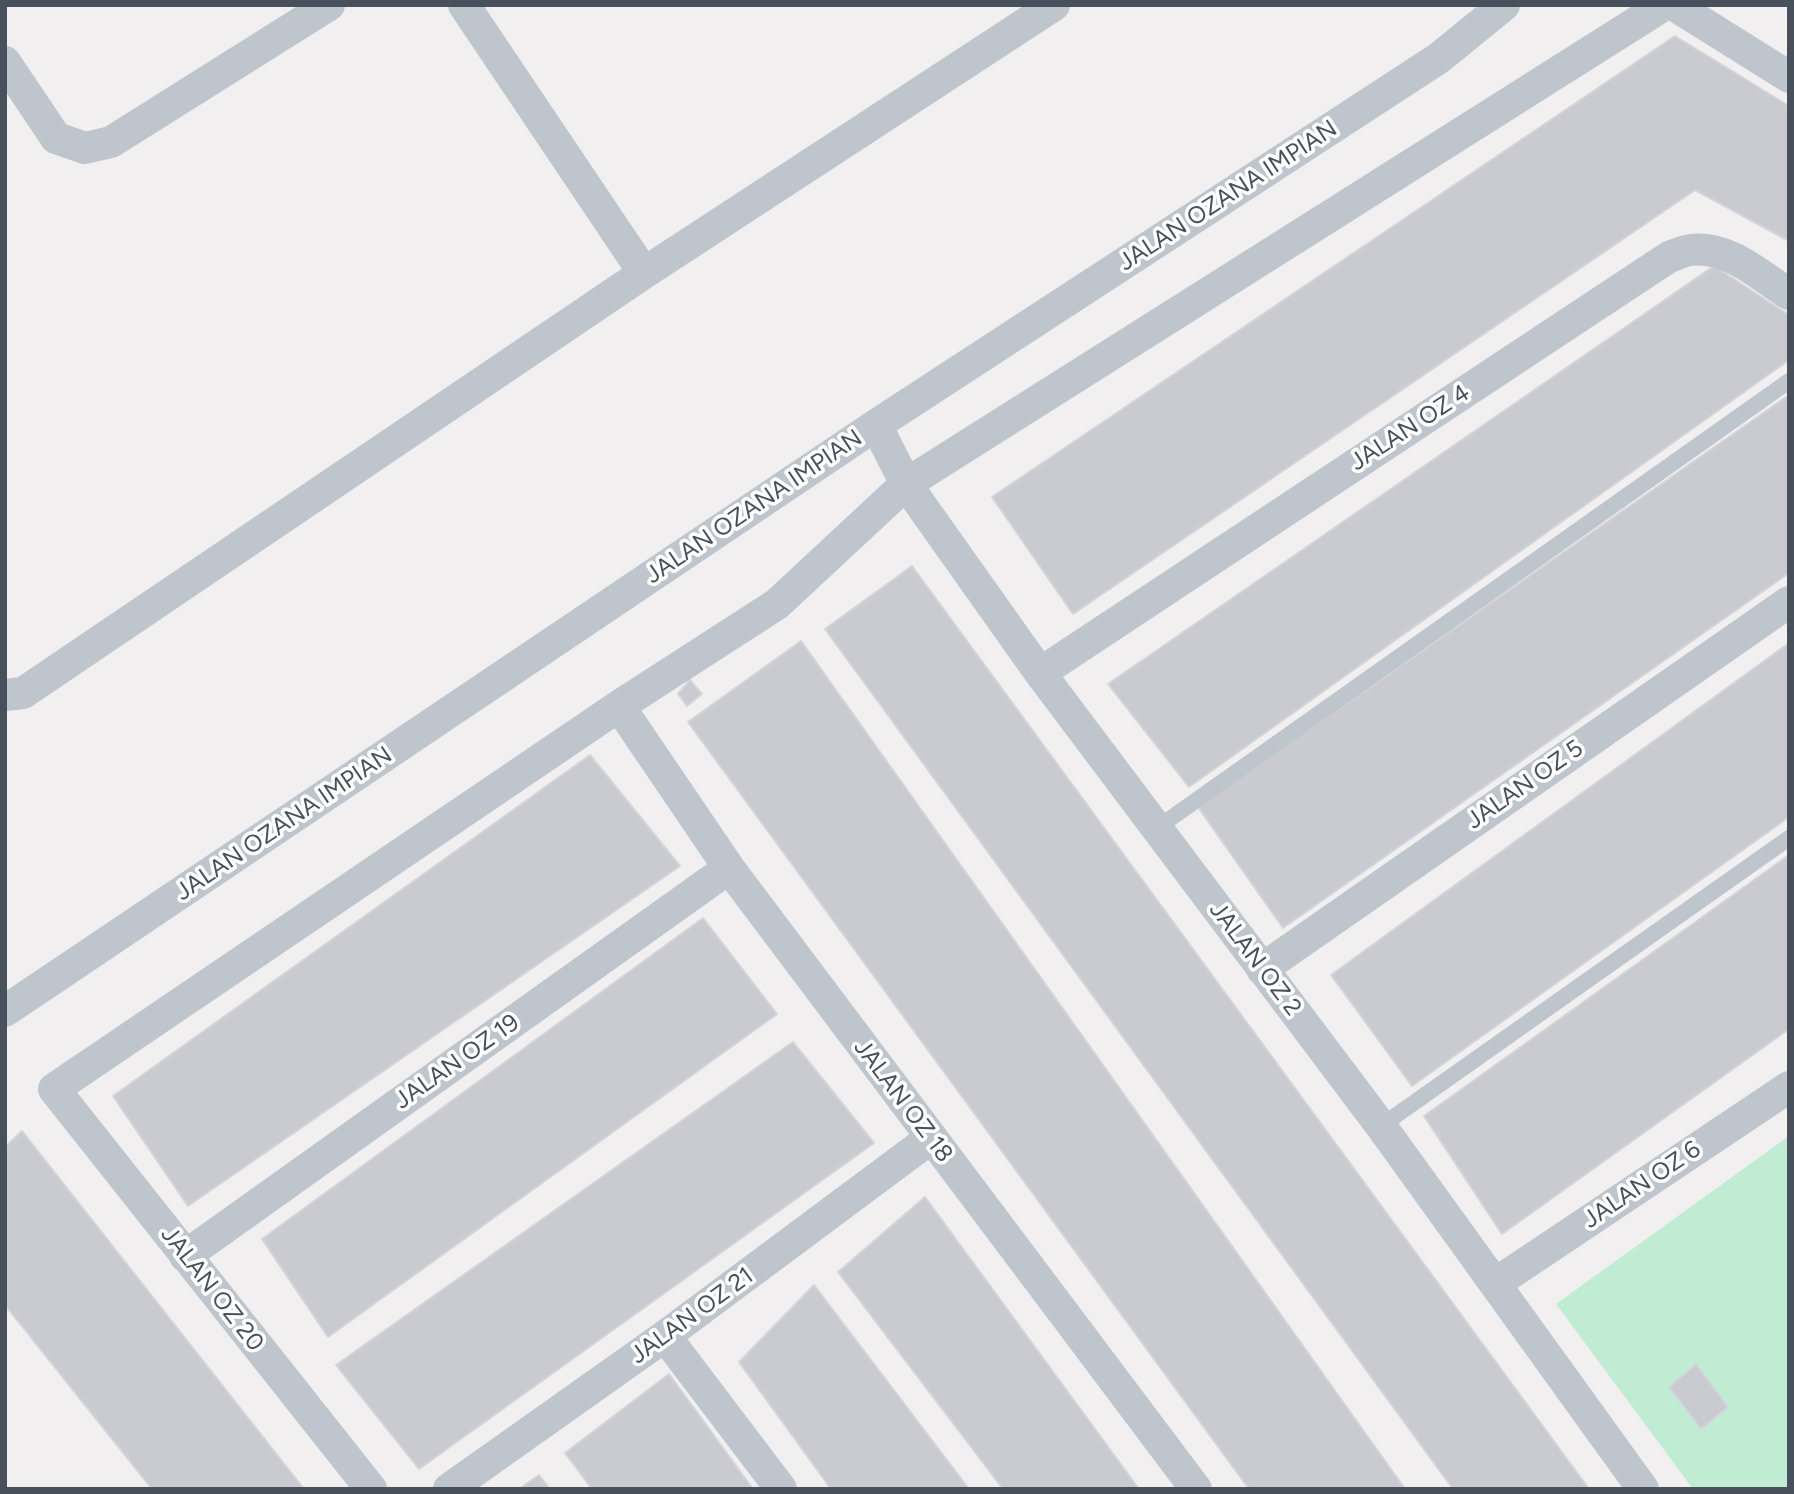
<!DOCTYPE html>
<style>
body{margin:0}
#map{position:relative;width:1794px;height:1494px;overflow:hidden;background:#f1efef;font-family:Figtree,sans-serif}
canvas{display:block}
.frame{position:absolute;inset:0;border:7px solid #48515b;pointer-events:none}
</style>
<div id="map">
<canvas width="1794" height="1494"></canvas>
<div class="frame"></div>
</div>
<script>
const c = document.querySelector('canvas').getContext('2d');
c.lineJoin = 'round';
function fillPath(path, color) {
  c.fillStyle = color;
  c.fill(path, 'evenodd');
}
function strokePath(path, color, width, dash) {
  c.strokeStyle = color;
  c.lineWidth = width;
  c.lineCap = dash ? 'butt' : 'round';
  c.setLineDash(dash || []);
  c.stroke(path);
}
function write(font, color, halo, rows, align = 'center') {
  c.font = font + ' Figtree,sans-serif';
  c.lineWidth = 7;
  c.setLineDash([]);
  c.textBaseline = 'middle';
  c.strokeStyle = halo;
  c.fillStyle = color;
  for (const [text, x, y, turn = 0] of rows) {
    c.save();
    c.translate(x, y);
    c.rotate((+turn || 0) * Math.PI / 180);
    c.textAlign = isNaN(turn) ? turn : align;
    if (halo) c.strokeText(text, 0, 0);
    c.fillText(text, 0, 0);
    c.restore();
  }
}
fillPath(new Path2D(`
 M1789,1136v353h-96l-137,-185z`), '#c1ecd4');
const building = new Path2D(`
 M1675,36l114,70v135l-94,-51 -622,424 -81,-117z
 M1714,266l75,49v45l-600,427 -81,-103z
 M1789,395v178l-506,355 -85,-121z
 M912,566l677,923h-136l-628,-860z
 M801,641l604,848h-156l-561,-767z
 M1789,643v174l-377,269 -81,-111z
 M690,680l12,14 -15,12 -9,-12z
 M590,755l90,111 -492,340 -75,-110z
 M1789,855v174l-287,205 -78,-118z
 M703,918l74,96 -449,323 -66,-98z
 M793,1042l81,101 -455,326 -83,-104z
 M22,1131l282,358h-152l-147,-184v-158z
 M925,1197l214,292h-136l-165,-217z
 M814,1285l155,204h-138l-92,-127z
 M1696,1364l32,43 -27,22 -32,-42z
 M669,1374l84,115h-161l-27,-36z
 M539,1475l11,14h-31z`);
fillPath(building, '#c9cbd1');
strokePath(building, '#d3d5da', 2);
strokePath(new Path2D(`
 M1157,828l632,-447
 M1381,1126l408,-288`), '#bec5cd', 16);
strokePath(new Path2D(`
 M464,5l180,268
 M1674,5l115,72
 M5,62l51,76 29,10 26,-6 218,-137
 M876,425l30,59 134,189 341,453 262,363
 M1040,673l629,-416c7,-2 14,-6 21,-7 38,-5 69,25 99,44
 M5,695l18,-2 621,-420 410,-268
 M619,706l110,162 467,621
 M1262,969l527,-367
 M5,1011l871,-586 563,-367 65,-53
 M185,1256l544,-388
 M1496,1283l293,-196
 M665,1336l116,153
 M371,1489l-317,-400 565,-383 158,-102 129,-120 758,-479
 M449,1489l216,-153 266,-198`), '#bec5cd', 32);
write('24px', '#48515b', '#fff', [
 ["JALAN OZANA IMPIAN",1228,196,-33],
 ["JALAN OZ 4",1410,428,-33],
 ["JALAN OZANA IMPIAN",754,507,-34],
 ["JALAN OZ 5",1525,785,-35],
 ["JALAN OZANA IMPIAN",284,824,-34],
 ["JALAN OZ 2",1255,959,53],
 ["JALAN OZ 19",457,1062,-35],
 ["JALAN OZ 18",903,1101,53],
 ["JALAN OZ 6",1642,1185,-34],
 ["JALAN OZ 20",212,1289,52],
 ["JALAN OZ 21",692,1316,-36]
]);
</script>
